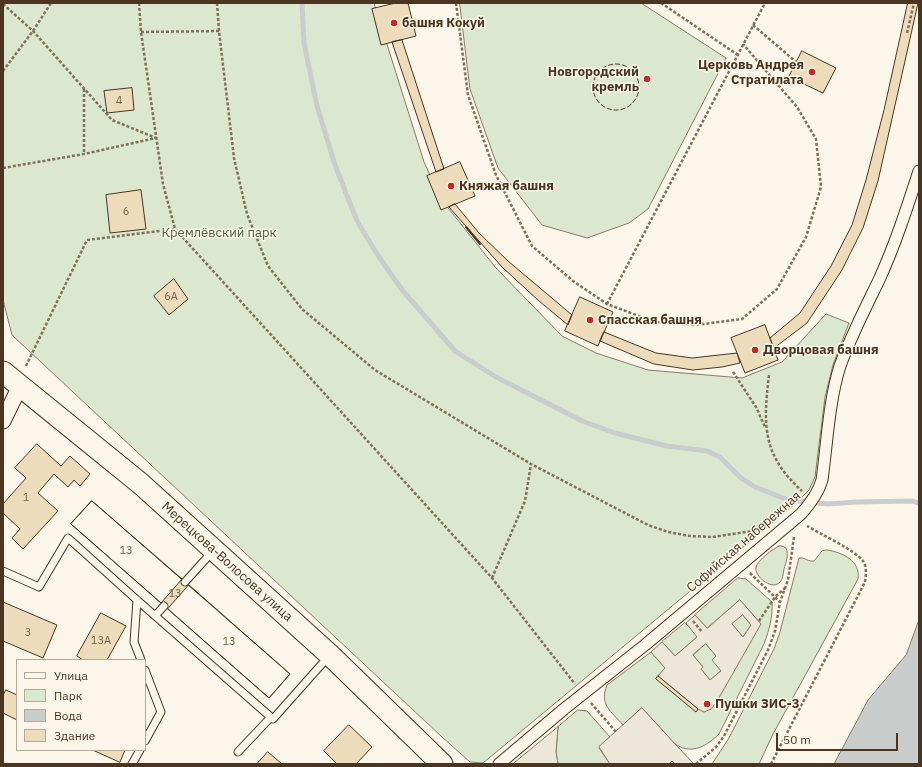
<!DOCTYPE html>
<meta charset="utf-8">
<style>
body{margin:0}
#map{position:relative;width:922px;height:767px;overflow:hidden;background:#fbf6e9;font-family:"IBM Plex Sans",sans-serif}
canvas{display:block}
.frame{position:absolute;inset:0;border:4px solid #4a3520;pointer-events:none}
.legend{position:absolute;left:16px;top:659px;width:130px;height:92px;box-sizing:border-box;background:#fbf6e9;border:1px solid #b4a999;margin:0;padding:5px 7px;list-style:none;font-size:12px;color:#4a3520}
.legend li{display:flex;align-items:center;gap:8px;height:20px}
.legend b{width:20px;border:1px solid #b4a999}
.scale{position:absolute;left:776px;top:733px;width:122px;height:18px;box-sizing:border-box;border:2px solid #4a3520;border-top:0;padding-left:5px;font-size:12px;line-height:14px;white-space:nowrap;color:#4a3520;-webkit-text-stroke:3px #fbf6e9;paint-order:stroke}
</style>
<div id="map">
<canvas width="922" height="767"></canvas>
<div class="frame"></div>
<ul class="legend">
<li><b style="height:5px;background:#fbf6e9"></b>Улица</li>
<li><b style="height:11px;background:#dce7d0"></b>Парк</li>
<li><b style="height:11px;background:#c9cecd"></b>Вода</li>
<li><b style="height:11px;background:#ecdcbc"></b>Здание</li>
</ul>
<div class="scale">50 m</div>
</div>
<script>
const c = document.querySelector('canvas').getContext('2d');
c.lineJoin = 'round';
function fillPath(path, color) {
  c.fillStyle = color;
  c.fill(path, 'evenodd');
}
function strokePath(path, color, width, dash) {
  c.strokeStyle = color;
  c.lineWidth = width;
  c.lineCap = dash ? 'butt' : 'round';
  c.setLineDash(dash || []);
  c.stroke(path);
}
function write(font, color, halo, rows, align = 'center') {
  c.font = font + ' "IBM Plex Sans",sans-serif';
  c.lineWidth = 3;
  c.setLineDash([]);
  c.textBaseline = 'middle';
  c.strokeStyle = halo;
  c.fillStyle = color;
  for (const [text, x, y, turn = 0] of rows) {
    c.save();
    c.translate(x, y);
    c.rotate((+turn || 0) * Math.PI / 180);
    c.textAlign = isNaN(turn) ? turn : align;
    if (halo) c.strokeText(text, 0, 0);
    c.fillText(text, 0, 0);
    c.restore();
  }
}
const green = new Path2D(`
 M3,3h371l50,159 17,37 55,69 66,68 34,17 52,17 94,8 40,-16 44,-48 23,9 -16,42 -8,32 -10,80 -6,13 -14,14 -312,259 -13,-1 -28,-25 -430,-402 -9,-35z
 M460,3h181l85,55 -78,151 -19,14 -42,15 -45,-13 -44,-57 -28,-79z
 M779,546h3l4,2c3,7 0,14 -2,21 -1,5 -1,11 -5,14 -8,7 -25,-7 -23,-16 2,-7 17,-18 23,-21z
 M827,550c15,2 34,11 31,29l-85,155 -14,30h-47l17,-26 45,-89 6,-17 19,-74c6,-1 9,4 15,3l8,-10z
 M738,578l8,1 26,23c1,15 -3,28 -8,42l-45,90c-11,11 -27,21 -42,11 -4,-2 -8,-7 -11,-11 -8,-9 -16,-17 -24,-26l-19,17c-12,-14 -24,-20 -16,-40l44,-33 14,16 -7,8 40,33 63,-85 -21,-24 -33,28 -12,-13z
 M743,615l8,10 -8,12 -11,-13z
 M685,623l13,13 -23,20 -13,-14z
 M706,644l11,12 4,15 -11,9 -9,-11 2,-2 -10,-11z
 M578,710l9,1 23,26 -11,11 11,16h-52l-2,-12 2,-25z`);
fillPath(green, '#dce7d0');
strokePath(green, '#887966', 1);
const parking = new Path2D(`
 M740,600l21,24 -45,79 -5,6 -7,3 -6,-3 -40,-33 7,-8 -14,-16 11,-10 13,14 22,-19 -11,-14 9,-8 12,13zM743,615l8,10 -8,12 -11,-13zM706,644l10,12 -4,4 9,11 -11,9 -9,-11 2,-2 -10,-12z
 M642,708l34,37 18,19h-19l-3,-3 -3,3h-59l-11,-17z
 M558,727l-2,25 2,12h-45z`);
fillPath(parking, '#ede7d9');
strokePath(parking, '#887966', 1);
const water = new Path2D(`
 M919,620v144h-85l34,-64 38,-45z`);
fillPath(water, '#c9cecd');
strokePath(water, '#887966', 1);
strokePath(new Path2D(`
 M302,3l2,40 13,63 18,59 22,56 22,36 24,34 52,60 41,26 86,44 33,12 52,13 40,5 13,6 21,21 14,9 33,13 40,4 29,-2 55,-1 7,2`), '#c9cecd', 5);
const building = new Path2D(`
 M396,3h12l8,33 -35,9 -9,-36z
 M908,3h10l-40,178 -15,47 -21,42 -35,53 -33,25 -4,-10 30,-25 31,-47 21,-41 14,-45 18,-70z
 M402,40l42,129 -8,3 -44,-130z
 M802,51l34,17 -13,25 -34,-16z
 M132,88l2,22 -27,3 -3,-22z
 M460,162l15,34 -34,14 -14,-34z
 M141,190l5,39 -36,4 -4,-38z
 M455,204l24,29 29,28 64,54 -4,10 -29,-24 -37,-34 -53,-60z
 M174,279l14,20 -19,16 -15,-19z
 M580,297l33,15 -15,34 -33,-15z
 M765,325l13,35 -33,13 -14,-35z
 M604,332l52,21 36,5 45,-5 3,10 -18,4 -29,3 -39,-6 -54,-23z
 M37,444l24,22 9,-10 20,18 -10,12 -6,-6 -6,7 -14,-13 -16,19 20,18 -35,38 -11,-11 8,-9 -17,-16v-9l23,-26 -11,-10z
 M92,501l90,78 -21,24 -90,-79z
 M92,501l198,173 -21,24 -198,-174z
 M189,585l101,89 -21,24 -101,-89z
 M3,602l54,23 -14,33 -40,-17z
 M101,613l25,13 -19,34h-24l-6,-4z
 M658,676l40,33 -2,3 -40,-33z
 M6,690l11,5v25l-14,-7v-17z
 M349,725l23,22 -16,17h-19l-13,-13z
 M93,750h32l-5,12z
 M268,752l14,12h-25z`);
fillPath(building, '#ecdcbc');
strokePath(building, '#4a3520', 1);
const service = new Path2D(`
 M3,571l36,16 29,-49 69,62 136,119 56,-63
 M185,582l28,-31
 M137,600l-3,42 7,18
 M155,616l9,-10
 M145,670l16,42 -16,29
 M238,752l33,-35
 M132,764l8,-14`);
const pedestrian = new Path2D(`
 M499,764l65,-55 81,-64 156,-131c9,-10 17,-20 21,-34 5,-36 7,-80 18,-114 11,-30 25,-57 39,-86 16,-35 28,-72 40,-109`);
const minor = new Path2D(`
 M3,421l17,-35`);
const secondary = new Path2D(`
 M3,372l138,112 189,171 112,109`);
strokePath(service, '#4a3520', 9);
strokePath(pedestrian, '#4a3520', 13);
strokePath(minor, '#4a3520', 17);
strokePath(secondary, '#4a3520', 23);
strokePath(new Path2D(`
 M139,3l2,29 22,152 12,45 317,349 83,106
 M217,3l2,28 15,127 13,56 21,52 34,43 73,61 156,94 117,61 20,7 22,4 22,1 48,-7
 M456,3l12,92 28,80 36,71 41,35 34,23 48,18 41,3 46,-6 35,-30 29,-52 15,-50 -5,-48 -19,-32 -54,-63
 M661,3l77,52
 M3,4l30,27 79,89 44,18
 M753,25l43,37
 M141,32l78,-1
 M907,33l7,-30
 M3,71l30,-40 18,-28
 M84,89v65
 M3,168l81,-14 72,-16
 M607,304l158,-301
 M26,366l61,-126 88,-11
 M733,372l23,35 9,20
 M769,375c-6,50 -7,80 33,116
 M750,573l30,29
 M492,578l33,-77 6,-37
 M693,621l9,11
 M759,621l16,-24 10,-9
 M591,703l25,29
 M696,764l20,-17 8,-11 44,-86 7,-19 5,-29 8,-22 6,-43
 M771,764l94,-182c1,-6 2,-16 -2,-21 -7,-10 -44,-28 -56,-35`), '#7f6f5c', 2.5, [3, 2]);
strokePath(service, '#fbf6e9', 7);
strokePath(pedestrian, '#fbf6e9', 11);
strokePath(minor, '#fbf6e9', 15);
strokePath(secondary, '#fbf6e9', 21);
strokePath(new Path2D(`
 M593 87a23 23 0 1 1 46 0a23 23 0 1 1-46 0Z`), '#4a3520', 1, [5, 2]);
strokePath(new Path2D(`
 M466,227l14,17`), '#4a3520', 2);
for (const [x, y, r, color] of [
 [394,23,4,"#c62828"],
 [812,72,4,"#c62828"],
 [647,79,4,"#c62828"],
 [451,186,4,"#c62828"],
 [590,320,4,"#c62828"],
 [755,350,4,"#c62828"],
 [707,704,4,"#c62828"]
]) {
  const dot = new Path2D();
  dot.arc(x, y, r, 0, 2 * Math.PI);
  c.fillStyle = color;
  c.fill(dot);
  strokePath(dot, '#fbf6e9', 1.5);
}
write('11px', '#725f47', null, [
 ["4",119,101],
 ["6",126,212],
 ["6А",171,297],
 ["1",26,498],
 ["13",126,551],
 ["13",175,594],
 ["3",28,633],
 ["13А",101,641],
 ["13",229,642]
]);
write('bold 13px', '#4a3520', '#fbf6e9', [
 ["башня Кокуй",402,23],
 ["Церковь Андрея",804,65,"right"],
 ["Стратилата",804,80,"right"],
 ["Новгородский",639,72,"right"],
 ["кремль",639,87,"right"],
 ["Княжая башня",459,186],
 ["Спасская башня",598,320],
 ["Дворцовая башня",763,350],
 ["Пушки ЗИС-3",715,704]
], 'left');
write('13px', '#436837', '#fbf6e9', [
 ["Кремлёвский парк",219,233]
]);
write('13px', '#4a3520', '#fbf6e9', [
 ["Софийская набережная",744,542,-41],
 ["Мерецкова-Волосова улица",227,562,42]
]);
</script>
